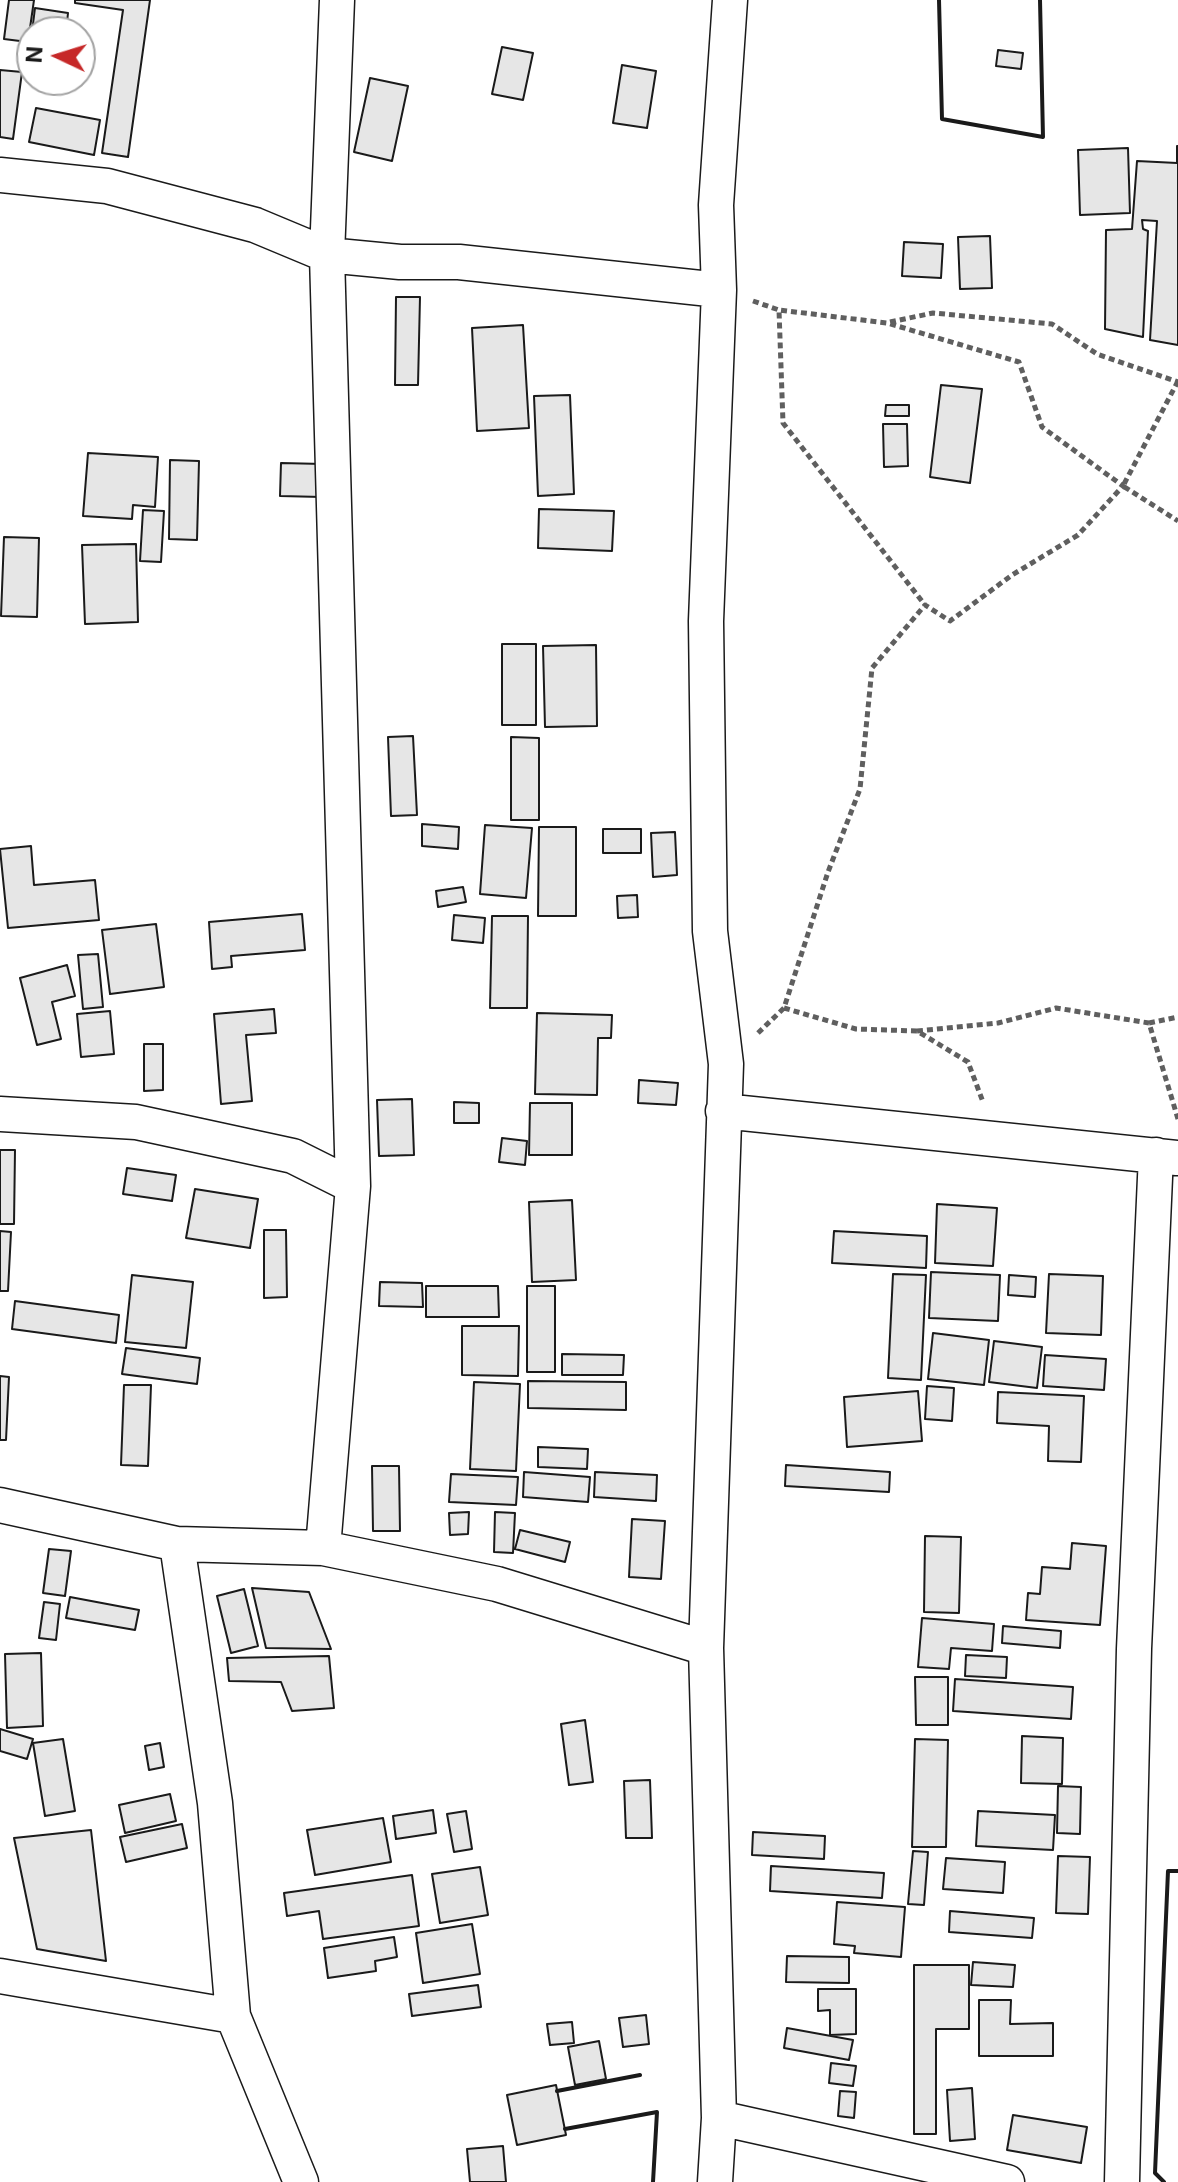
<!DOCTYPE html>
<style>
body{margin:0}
#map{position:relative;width:1178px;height:2182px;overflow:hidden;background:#fff;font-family:Inter,sans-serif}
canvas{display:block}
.north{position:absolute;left:16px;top:16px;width:80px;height:80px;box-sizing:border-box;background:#fff;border:2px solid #a3a3a3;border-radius:50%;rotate:274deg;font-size:22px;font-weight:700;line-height:32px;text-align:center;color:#1a1a1a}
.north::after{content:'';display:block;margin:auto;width:28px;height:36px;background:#c62828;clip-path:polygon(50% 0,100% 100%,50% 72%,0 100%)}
</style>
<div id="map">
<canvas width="1178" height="2182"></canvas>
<div class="north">N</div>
</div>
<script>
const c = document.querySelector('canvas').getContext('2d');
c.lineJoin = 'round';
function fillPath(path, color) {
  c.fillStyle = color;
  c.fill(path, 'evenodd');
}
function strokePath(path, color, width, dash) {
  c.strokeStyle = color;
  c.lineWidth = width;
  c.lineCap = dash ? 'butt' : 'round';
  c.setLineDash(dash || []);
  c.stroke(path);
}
const building = new Path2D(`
 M9,0h25l-6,42 -24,-3z
 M75,0h75l-22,157 -26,-4 21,-143 -48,-7z
 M35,8l33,5 -2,19h-34z
 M502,47l31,6 -10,47 -31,-6z
 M998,50l25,3 -2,16 -25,-3z
 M622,65l34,6 -9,57 -34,-5z
 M0,70l22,2 -9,67 -13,-2z
 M370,78l38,8 -16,75 -38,-9z
 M36,108l64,12 -6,35 -65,-13z
 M1177,146h1v199l-28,-5 7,-119 -15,-1 1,9 5,2 -5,106 -38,-8 1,-99 26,-1 5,-68 40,2z
 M1128,148l2,65 -50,2 -2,-65z
 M990,236l2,52 -32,1 -2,-52z
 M904,242l39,2 -2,34 -39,-2z
 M396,297h24l-2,88h-23z
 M523,325l6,103 -52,3 -5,-103z
 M941,385l41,4 -12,94 -40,-6z
 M570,395l4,99 -36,2 -4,-100z
 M886,405h23v11h-24z
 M883,424h24l1,42 -24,1z
 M88,453l70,4 -3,50 -22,-2 -1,14 -49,-3z
 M170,460l29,1 -2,79 -28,-1z
 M281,463l42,1 -1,33 -42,-1z
 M539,509l75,2 -2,40 -74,-3z
 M143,510l21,1 -3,51 -21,-1z
 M4,537l35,1 -2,79 -36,-1z
 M136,544l2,78 -53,2 -3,-79z
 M502,644h34v81h-34z
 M596,645l1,81 -52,1 -2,-81z
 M413,736l4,79 -26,1 -3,-79z
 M511,737l28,1v82h-28z
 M422,824l37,3 -1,22 -36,-3z
 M485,825l47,3 -6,70 -46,-4z
 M539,827h37v89h-38z
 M603,829h38v24h-38z
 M675,832l2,43 -24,2 -2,-44z
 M31,846l3,39 61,-5 4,40 -91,8 -8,-79z
 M463,887l3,15 -28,5 -2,-16z
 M637,895l1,22 -20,1 -1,-22z
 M302,914l3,36 -74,6 1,11 -20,2 -3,-47z
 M454,915l31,3 -2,25 -31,-3z
 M492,916h36l-1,92h-37z
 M156,924l8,63 -54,7 -8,-64z
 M98,954l5,53 -20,2 -5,-54z
 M67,965l8,31 -23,6 9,37 -24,6 -17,-67z
 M274,1009l2,24 -30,2 6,66 -31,3 -7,-90z
 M110,1011l4,43 -33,3 -4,-43z
 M537,1013l75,2 -1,23h-13l-1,57 -62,-1z
 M144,1044h19v46l-19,1z
 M639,1080l39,3 -2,22 -38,-2z
 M412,1099l2,56 -35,1 -2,-56z
 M454,1102l25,1v20h-25z
 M530,1103h42v52h-43z
 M502,1138l25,3 -2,24 -26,-3z
 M0,1150h15l-1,74h-14z
 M127,1168l49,7 -4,26 -49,-7z
 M195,1189l63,10 -8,49 -64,-10z
 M572,1200l4,80 -44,2 -3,-80z
 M937,1204l60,4 -4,58 -58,-3z
 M264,1230h22l1,67 -23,1z
 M0,1231l11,1 -3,59h-8z
 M834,1231l93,5 -1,32 -94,-5z
 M931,1272l69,3 -2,46 -69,-3z
 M893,1274l33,1 -5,105 -33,-2z
 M1049,1274l54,2 -2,59 -55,-2z
 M132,1275l61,7 -7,66 -61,-6z
 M1009,1275l27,2 -1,20 -27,-2z
 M380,1282l42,1 1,24 -44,-1z
 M426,1286h72l1,31h-73z
 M527,1286h28v86h-28z
 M15,1301l104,14 -3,28 -104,-14z
 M462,1326h57l-1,50 -56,-1z
 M933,1333l56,7 -5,45 -56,-6z
 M994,1341l48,6 -5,41 -48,-6z
 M126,1348l74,10 -3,26 -75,-10z
 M562,1354l62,1 -1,20h-61z
 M1045,1355l61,4 -2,31 -61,-4z
 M0,1376l9,1 -3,63h-6z
 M528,1381l98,1v28l-98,-2z
 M474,1382l46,2 -4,87 -46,-2z
 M124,1385h27l-3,81 -27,-1z
 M927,1386l27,2 -2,33 -27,-2z
 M918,1391l4,50 -75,6 -3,-50z
 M998,1392l86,4 -3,66 -33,-1 1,-35 -52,-3z
 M538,1447l50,2 -1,20 -49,-2z
 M786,1465l104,7 -1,20 -104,-6z
 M372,1466h27l1,65h-27z
 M524,1472l66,5 -2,25 -65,-5z
 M595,1472l62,3 -1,26 -62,-4z
 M451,1474l67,3 -2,28 -67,-3z
 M469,1512l-1,22 -18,1 -1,-22z
 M495,1512l20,1 -2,40 -19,-1z
 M632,1519l33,2 -4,58 -32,-2z
 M520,1530l50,12 -5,20 -50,-13z
 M925,1536l36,1 -2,76 -35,-1z
 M1072,1543l34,3 -6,79 -74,-5 2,-27 12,1 2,-27 28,2z
 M49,1549l22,2 -6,45 -22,-3z
 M252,1588l57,4 22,57 -65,-1z
 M244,1589l14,57 -27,7 -14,-57z
 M70,1597l69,13 -4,20 -69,-12z
 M44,1602l16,2 -4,36 -17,-2z
 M922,1618l72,6 -2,27 -41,-3 -2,21 -31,-2z
 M1003,1626l58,5 -1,17 -58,-5z
 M41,1653l2,73 -36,2 -2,-74z
 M966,1655l41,2 -1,21 -41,-2z
 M329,1656l5,52 -42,3 -11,-29 -52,-1 -2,-23z
 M915,1677h33v48h-32z
 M955,1679l118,8 -2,32 -118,-8z
 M585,1720l8,62 -24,3 -8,-61z
 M0,1729l33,10 -6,20 -27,-8z
 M1022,1736l41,2 -1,46 -41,-1z
 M63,1739l12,72 -30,5 -12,-73z
 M915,1739l33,1 -2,107h-34z
 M160,1743l4,24 -15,3 -4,-24z
 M650,1780l2,58h-26l-2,-57z
 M1058,1786l23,1 -1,47 -23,-1z
 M170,1794l6,27 -51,12 -6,-28z
 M433,1810l3,23 -40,6 -3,-23z
 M466,1811l6,38 -18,3 -7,-38z
 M978,1811l77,4 -2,35 -77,-4z
 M383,1818l8,44 -76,13 -8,-45z
 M182,1824l5,24 -61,14 -6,-25z
 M91,1830l15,131 -69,-12 -23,-111z
 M753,1832l72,4 -1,23 -72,-4z
 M913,1851l15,1 -4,53 -16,-1z
 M1058,1856l32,1 -2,57 -32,-1z
 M946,1858l59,4 -2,31 -60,-4z
 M771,1866l113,7 -2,25 -112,-7z
 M480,1867l8,48 -48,8 -8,-49z
 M412,1875l7,51 -96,13 -4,-28 -32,5 -3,-23z
 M837,1902l68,5 -4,50 -47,-4 1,-7 -21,-2z
 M950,1911l84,7 -2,20 -83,-6z
 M472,1924l8,50 -57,9 -7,-50z
 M394,1937l3,20 -22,4 1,10 -48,7 -4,-30z
 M787,1956l62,1v26l-63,-1z
 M973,1962l42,3 -2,22 -42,-2z
 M914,1965h55v64h-33v105h-22z
 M478,1985l3,22 -69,9 -3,-22z
 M818,1989h38v45l-26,1v-25l-12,1z
 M979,2000h32l-1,24 43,-1v33h-74z
 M646,2015l3,29 -26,3 -4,-29z
 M572,2022l2,21 -24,2 -3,-21z
 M787,2028l66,12 -4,20 -65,-12z
 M599,2041l7,38 -31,6 -7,-38z
 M831,2063l25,3 -3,20 -24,-3z
 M556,2085l10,50 -49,10 -10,-50z
 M972,2088l3,51 -25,2 -3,-51z
 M840,2091l16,1 -2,26 -16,-2z
 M1013,2115l74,12 -6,36 -74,-13z
 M503,2146l3,36h-36l-3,-33z`);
fillPath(building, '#e6e6e6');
strokePath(building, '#1a1a1a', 2);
const minor = new Path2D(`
 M0,175l107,11 148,39 72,30 73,7h59l260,28
 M723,1111l454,47
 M0,1114l136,8 157,34 60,30
 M0,1505l177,39 146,4 174,36 209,64
 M177,1544l38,259 18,213 68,166
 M323,1548l30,-362 -26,-931 10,-255
 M0,1976l233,40
 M719,2118l-13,-470 20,-584 -16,-133 -4,-310 13,-331 -3,-85 14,-205
 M715,2182l4,-64 288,64
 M1122,2182l12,-533 22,-494`);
strokePath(minor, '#1a1a1a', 37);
strokePath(new Path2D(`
 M753,301l26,9 4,113 142,182
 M890,322l43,-9 119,11 45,30 81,28
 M1178,381l-55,105 55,35
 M784,1008l72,21 61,2 51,31 15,40
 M1149,1023l29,-6
 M917,1031l81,-8 58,-15 93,15 29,96
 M758,1033l26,-25 44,-136 32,-83 12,-121 53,-63 25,16 62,-46 66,-40 45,-49 -81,-59 -23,-65 -132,-39 -108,-13`), '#5f5f5f', 5, [6, 4]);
strokePath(minor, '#fff', 34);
strokePath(new Path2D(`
 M939,0l3,119 101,18 -3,-137
 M557,2091l83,-16
 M565,2129l92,-17 -4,70
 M1164,2182l-9,-9 13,-302h10`), '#1a1a1a', 4);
</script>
